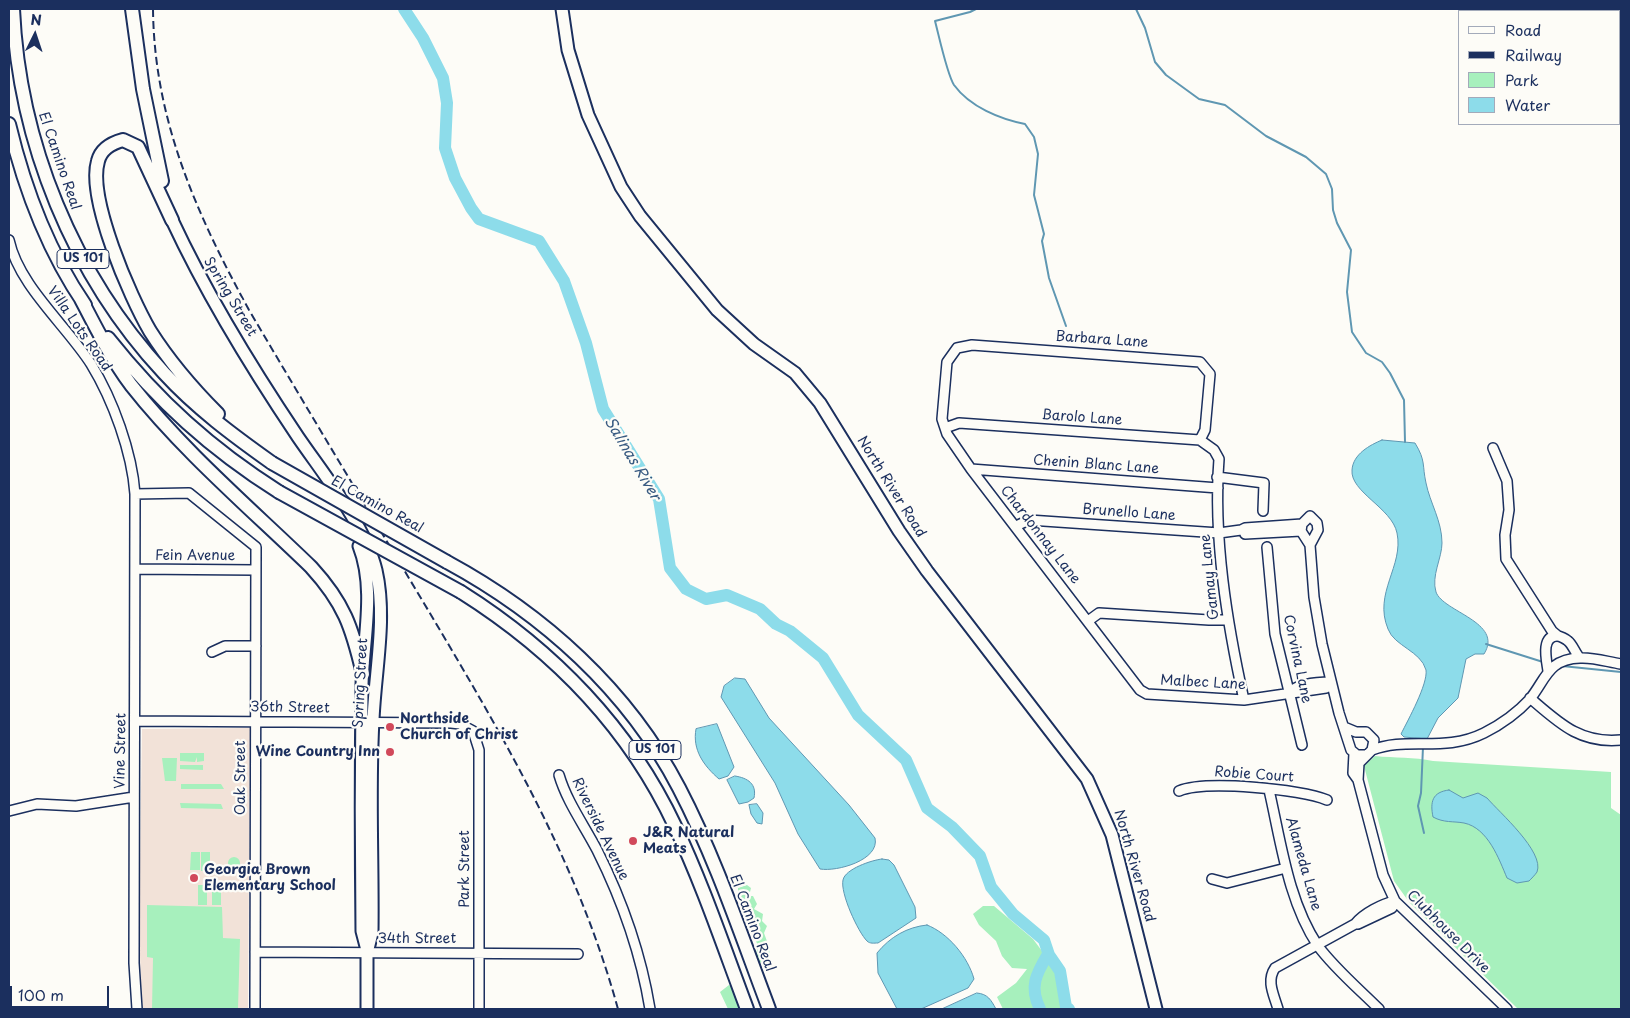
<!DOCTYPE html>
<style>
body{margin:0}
#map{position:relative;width:1630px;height:1018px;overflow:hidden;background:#fdfcf7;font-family:"Playpen Sans",sans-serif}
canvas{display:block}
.frame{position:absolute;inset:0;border:10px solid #1b2f5e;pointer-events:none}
.legend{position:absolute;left:1458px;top:10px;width:162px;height:115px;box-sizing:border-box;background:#fdfcf7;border:1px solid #a3aaba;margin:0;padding:6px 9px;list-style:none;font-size:15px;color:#1b2f5e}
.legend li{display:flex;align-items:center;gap:10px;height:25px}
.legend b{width:25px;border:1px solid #a3aaba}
.north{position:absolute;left:10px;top:10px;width:50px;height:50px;-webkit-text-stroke:4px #fdfcf7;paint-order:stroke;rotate:4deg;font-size:14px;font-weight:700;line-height:20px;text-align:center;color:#1b2f5e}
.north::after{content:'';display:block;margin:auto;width:18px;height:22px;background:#1b2f5e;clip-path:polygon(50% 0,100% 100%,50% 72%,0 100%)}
.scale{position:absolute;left:10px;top:986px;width:99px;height:22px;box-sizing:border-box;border:2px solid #1b2f5e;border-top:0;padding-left:6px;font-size:15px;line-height:18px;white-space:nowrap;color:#1b2f5e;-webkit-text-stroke:4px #fdfcf7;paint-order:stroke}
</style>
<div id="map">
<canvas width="1630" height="1018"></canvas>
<div class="frame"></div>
<ul class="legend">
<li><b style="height:6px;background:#fdfcf7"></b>Road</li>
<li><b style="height:6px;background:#1b2f5e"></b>Railway</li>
<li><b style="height:14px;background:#a7f0bd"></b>Park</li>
<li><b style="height:14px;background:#8ddcea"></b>Water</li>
</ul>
<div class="north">N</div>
<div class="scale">100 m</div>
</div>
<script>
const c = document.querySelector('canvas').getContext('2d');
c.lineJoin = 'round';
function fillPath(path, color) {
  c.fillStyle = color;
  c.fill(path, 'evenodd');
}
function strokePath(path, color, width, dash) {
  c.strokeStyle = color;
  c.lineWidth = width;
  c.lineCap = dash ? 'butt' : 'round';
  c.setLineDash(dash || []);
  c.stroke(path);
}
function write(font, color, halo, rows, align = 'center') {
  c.font = font + ' "Playpen Sans",sans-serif';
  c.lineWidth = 4.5;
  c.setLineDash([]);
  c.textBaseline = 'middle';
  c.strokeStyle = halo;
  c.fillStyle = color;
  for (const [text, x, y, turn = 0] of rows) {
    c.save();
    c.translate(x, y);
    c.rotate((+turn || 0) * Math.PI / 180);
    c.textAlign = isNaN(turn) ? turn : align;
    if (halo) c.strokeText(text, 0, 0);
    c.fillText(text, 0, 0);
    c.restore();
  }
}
fillPath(new Path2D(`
 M250,728l-2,281h-106l-3,-79 3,-201z`), '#f2e2d8');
fillPath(new Path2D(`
 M180,753h24v8l-7,1v-5l-2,5 -15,-1z
 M1375,756c20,2 39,1 58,5l178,11v36l10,7v194h-103l-109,-107 -15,-21 -30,-115z
 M162,758h15l-1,23h-11z
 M180,765h23v5l-23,-1z
 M181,784h40l3,5h-43z
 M180,803l41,1 2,5 -42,-1z
 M191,852h9v18h-10z
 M201,852h9v19h-9z
 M228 863a6 6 0 1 1 12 0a6 6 0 1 1-12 0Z
 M198,885h9v20h-9z
 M747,885l4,3 -2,8h4l4,8 -3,5 9,5 -1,7 5,5 -3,7c4,12 10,21 0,30l-5,-1 -3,-8 2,-8 -20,-50v-8z
 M212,886h9v19h-9z
 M147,905l75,2 1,31 17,1 -2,70h-86l1,-51 -6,-1z
 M983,906h11l39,33 18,24 6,10 7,36h-61l-6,-12 19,-14 11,-14 -15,-1 -10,-12 -6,-15 -17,-16 -6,-11z
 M729,985l9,5v19h-10l-8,-17z`), '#a7f0bd');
const water = new Path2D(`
 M1382,440l33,3c11,18 7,22 11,40 4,20 16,38 16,60 0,15 -11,33 -6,49 7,20 68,30 48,62h-9l-9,5 -8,39 -20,20 -11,21 -23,-2 -3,-3c7,-14 27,-50 25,-64 -5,-19 -32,-24 -38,-41 -15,-36 16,-63 9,-96 -5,-25 -47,-41 -45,-63 1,-16 18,-25 30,-30z
 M735,678l10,1 24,39 80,87 26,33c5,22 -38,34 -55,31l-22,-35 -23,-51 -54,-86 3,-11z
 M717,724l17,43 -6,9 -9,3c-15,-13 -27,-29 -23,-50z
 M735,776c13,2 22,8 19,22l-6,4 -9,2 -12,-24z
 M1449,790l14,8 15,-5 9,5c12,14 58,54 50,74 -2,3 -6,7 -8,9l-12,2 -10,-5c-8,-19 -19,-50 -43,-55 -11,-2 -20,0 -31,-6 -3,-15 -1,-25 16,-27z
 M757,804l6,9 -1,11 -5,-1 -6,-9 -2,-9z
 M882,859l7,1 5,5 21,42 1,11 -38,25c-4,0 -8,1 -11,-2 -9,-9 -27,-48 -24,-61 2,-11 29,-20 39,-21z
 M927,925c21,8 41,32 47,54l-6,9 -47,21h-24l-19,-36 -1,-20c13,-16 30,-26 50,-28z
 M977,993c11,1 14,7 19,16h-54z`);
fillPath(water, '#8ddcea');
strokePath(water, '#5f97b2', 1);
strokePath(new Path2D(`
 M976,9l-6,3 -35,9c4,15 12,53 19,64 16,22 46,34 71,39l9,13 4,17 -4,41 10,39 -2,7 7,37 17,48
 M1136,9l9,19 10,34 11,13 33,24 26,6 41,31 40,21 20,17 6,15 1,21 4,13 14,27 -4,42 5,40 14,21 16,9 8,11 14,27 1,42
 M1506,9l3,2
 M1619,95l2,1
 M1486,644l57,18
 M1562,666l59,6
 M1423,747l-2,46 -3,13 6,27`), '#5f97b2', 2);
strokePath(new Path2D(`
 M404,9l19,29 20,40 4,25 -2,45 10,30 16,30 8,11 60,22 25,40 22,62 17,66 56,90 11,69 16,21 20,10 21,-4 33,14 16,15 14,7 33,27 35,57 48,45 21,48 25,19 28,29 11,31 22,27 31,26 5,15 11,16 6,36 3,2
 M1040,1009c-11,-22 -4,-35 8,-55`), '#8ddcea', 12);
const minor = new Path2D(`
 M9,240c10,46 57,85 82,124 22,36 41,88 44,130l-1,469 3,46
 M945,428l14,-5 241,17 14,10 5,9c-6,79 8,164 25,241
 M1200,440l5,-10 5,-56 -10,-12 -228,-17 -15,3 -10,14 -5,57 5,15 24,35 169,221 7,4 97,6 82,-12 5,-6
 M1493,448l14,33 2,29 -4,25 1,24 46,72 6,5
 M971,469l247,19
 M1217,477l47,6 -1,28
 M135,494l54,-1 67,54 -1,462
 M1016,526l13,-6 190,13 22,-3 4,-2 57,-4
 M1245,534l56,-3
 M1310,545l8,-15 -1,-7 -7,-7 -8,8 -1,7 9,14 4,52 8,47 17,69 12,37 6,5h8
 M1267,547l8,87 27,111
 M135,569l120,1
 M1088,621l11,-8 110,7h19
 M212,652l13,-6h31
 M1548,671c-1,-9 -8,-35 9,-35 3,0 9,3 11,5 5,4 7,12 12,17
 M1291,691c9,-8 28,-9 40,-9
 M1530,698c29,25 50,46 91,42
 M135,721l316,2 9,1 13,7 6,19v259
 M1344,727l12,5h10l8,8 -2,10 -13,13 -1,17
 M1372,750c35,-14 72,3 112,-17 16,-8 34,-21 46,-34 16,-20 18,-40 50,-41 13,-1 28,4 41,6
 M1354,753l-1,20 5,7 25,95 12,26 112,108
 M559,775c8,27 25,50 38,75 25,50 44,104 53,159
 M1269,790c12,52 19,111 49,156 17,23 41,43 61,63
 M1179,791c26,-11 122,-2 148,9
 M9,811l28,-7 39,2 58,-9
 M1212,879l15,4 59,-15
 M1358,924l34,-16 3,-7
 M255,952l323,2
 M1278,1009c-4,-14 -12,-28 -3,-41l80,-44c9,-11 27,-20 40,-23`);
const major = new Path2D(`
 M562,9l6,41 20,65 33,72 19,29 77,94 37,34 41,29 25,30 79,128 28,40 160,208 25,56 44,174
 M172,220c34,73 81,150 126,217 26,38 67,88 78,133 11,48 -1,101 -3,150 -4,70 0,142 -1,213l-5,20v56
 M359,546c17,43 4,94 3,139 -1,82 -1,164 0,246l5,19`);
const highway = new Path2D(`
 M13,9c6,133 60,266 151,364 32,35 70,63 108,90
 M132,9l11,80 19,92
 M9,124c15,63 39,127 76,181
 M172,220l-34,-73 -15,-7c-11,3 -22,9 -25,21 -11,37 32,136 52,170 19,30 43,58 68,83
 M81,299c15,29 30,59 50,86 52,66 119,123 180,182 33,36 41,60 52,107
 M108,338c50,63 103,111 171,154
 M447,562c96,52 181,128 232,226 37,71 62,147 90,221
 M461,592c92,58 168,136 214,234 28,59 49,122 72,183`);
strokePath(minor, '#1b2f5e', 12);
strokePath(major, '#1b2f5e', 15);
strokePath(highway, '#1b2f5e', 16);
strokePath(minor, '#fdfcf7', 9);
strokePath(major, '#fdfcf7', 11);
strokePath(highway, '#fdfcf7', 12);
strokePath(new Path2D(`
 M153,9c1,111 44,206 96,301 60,102 121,203 182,305 76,128 147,249 187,394`), '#1b2f5e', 2, [8, 4]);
const highwayBridge = new Path2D(`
 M272,463l175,99
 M279,492l182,100`);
strokePath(highwayBridge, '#1b2f5e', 16, []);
strokePath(highwayBridge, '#fdfcf7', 12);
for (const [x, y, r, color] of [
 [390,727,5,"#d1495b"],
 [390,752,5,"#d1495b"],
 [633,841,5,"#d1495b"],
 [194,878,5,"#d1495b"]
]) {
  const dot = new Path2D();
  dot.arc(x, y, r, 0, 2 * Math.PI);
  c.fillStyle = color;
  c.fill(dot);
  strokePath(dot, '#fdfcf7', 2);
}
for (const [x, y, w] of [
 [83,259,52],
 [655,750,52]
]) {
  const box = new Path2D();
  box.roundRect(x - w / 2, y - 9.5, w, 19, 4);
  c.fillStyle = '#fdfcf7';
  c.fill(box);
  strokePath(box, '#1b2f5e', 1);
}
write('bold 12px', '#1b2f5e', null, [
 ["US 101",83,259],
 ["US 101",655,750]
]);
write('14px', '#1b2f5e', '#fdfcf7', [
 ["El Camino Real",59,161,71],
 ["Spring Street",230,297,59],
 ["Villa Lots Road",79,329,55],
 ["Barbara Lane",1102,340,4],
 ["Barolo Lane",1082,418,4],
 ["Chenin Blanc Lane",1096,465,4],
 ["North River Road",891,487,58],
 ["El Camino Real",377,505,29],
 ["Brunello Lane",1129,513,4],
 ["Chardonnay Lane",1040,535,52],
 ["Fein Avenue",195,556],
 ["Gamay Lane",1210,577,-96],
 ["Corvina Lane",1297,659,78],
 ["Spring Street",361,683,-87],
 ["Malbec Lane",1203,683,3],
 ["36th Street",290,708,1],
 ["Vine Street",121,751,-89],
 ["Robie Court",1254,775,4],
 ["Oak Street",241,778,-90],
 ["Riverside Avenue",600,829,64],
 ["Alameda Lane",1303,864,74],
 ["North River Road",1134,866,74],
 ["Park Street",465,869,-90],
 ["El Camino Real",752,923,69],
 ["Clubhouse Drive",1448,932,45],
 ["34th Street",417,939]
]);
write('bold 14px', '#1b2f5e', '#fdfcf7', [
 ["Northside",400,719],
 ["Church of Christ",400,735],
 ["Wine Country Inn",380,752,"right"],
 ["J&R Natural",643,833],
 ["Meats",643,849],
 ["Georgia Brown",204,870],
 ["Elementary School",204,886]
], 'left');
write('italic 15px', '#385a81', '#fdfcf7', [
 ["Salinas River",632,459,59]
]);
</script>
